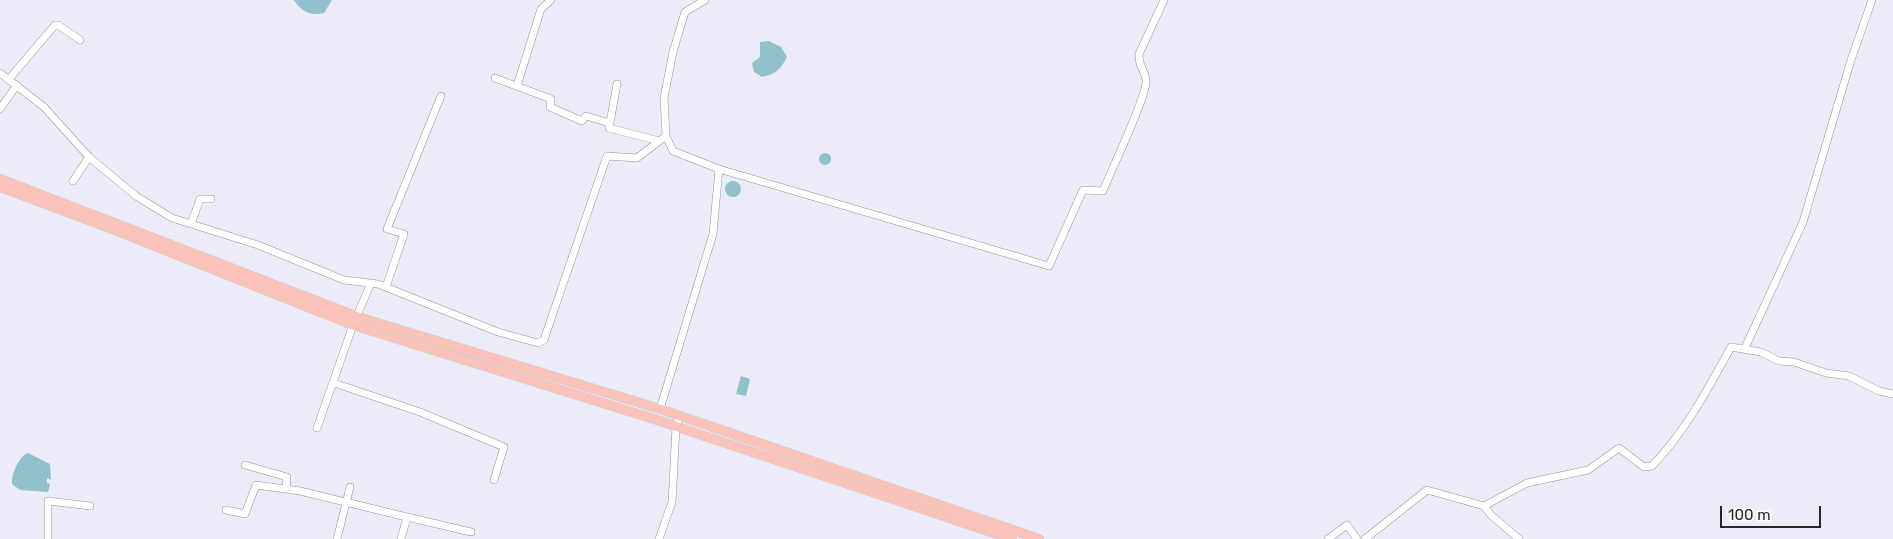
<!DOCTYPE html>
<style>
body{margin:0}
#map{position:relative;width:1893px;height:539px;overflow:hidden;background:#ebecf7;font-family:Rubik,sans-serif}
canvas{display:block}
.scale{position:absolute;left:1720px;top:506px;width:101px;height:22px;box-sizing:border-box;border:2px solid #28282c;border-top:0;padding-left:6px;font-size:15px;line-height:18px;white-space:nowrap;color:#28282c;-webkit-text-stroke:4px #fafafe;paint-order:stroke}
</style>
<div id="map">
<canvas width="1893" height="539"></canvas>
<div class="scale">100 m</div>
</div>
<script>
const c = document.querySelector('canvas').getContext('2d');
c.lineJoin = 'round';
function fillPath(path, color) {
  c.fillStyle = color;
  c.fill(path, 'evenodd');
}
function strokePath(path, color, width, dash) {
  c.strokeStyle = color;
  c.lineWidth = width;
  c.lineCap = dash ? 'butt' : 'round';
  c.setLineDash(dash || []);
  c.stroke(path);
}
fillPath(new Path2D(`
 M294,0h38l-8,13c-14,3 -22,-1 -30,-13z
 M769,41l12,6 6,10c-6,12 -11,17 -25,20l-8,-5 -2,-9 8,-6v-15z
 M819 159a6 6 0 1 1 12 0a6 6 0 1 1-12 0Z
 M725 189a8 8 0 1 1 16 0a8 8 0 1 1-16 0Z
 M741,376l9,3 -4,17 -10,-2z
 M28,453l22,11 1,16 -4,-2v5l3,1 -2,8 -28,-2 -8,-6c-1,-9 7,-28 16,-31z`), '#92c0cd');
const minor = new Path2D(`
 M705,0l-20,12 -12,40 -9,46 2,38 7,15 46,18 330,97 34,-76 20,1c7,-18 45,-97 43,-111 -1,-11 -8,-13 -7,-26l25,-54
 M0,73l44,34 45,50 47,39 36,22 86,27 86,35 34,4 120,48 40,11 6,-3 5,-15 58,-169 30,2 29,-22
 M495,78l56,21 -1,8 32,14 4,-5 24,7
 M9,79l46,-54h3l22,15
 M617,84l-8,44 50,13
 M517,86l24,-77 10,-9
 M0,109l17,-24
 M73,181l16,-24
 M191,224l9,-25h11
 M386,287l18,-53 -17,-5 54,-133
 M1745,348l58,-126 48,-162 21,-60
 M334,383l86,29 84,35 -10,33
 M660,409l53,-175 6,-65
 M317,428l36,-103 18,-42
 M245,465l42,12 -1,12
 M1484,506l7,9 28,24
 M226,510l19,4 11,-29 44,6 107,26
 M48,539v-38l42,5
 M337,539l13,-52
 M401,539l6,-22 64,15
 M659,539l13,-37 4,-75 3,-10
 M1328,539l19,-14 10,14
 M1365,539l62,-49 57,16 43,-23 61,-13 31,-22 25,19 8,-1c33,-34 56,-77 79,-119l30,5 18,9 15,1 32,11 23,3 30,15 14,3`);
const major = new Path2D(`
 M0,179l358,138 302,92 379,130
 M0,187l110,41 243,97 301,94 358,120`);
strokePath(minor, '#93939d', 8);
strokePath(major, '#cbcbcc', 10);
strokePath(minor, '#fff', 7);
strokePath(major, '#fbc2b9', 9);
</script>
